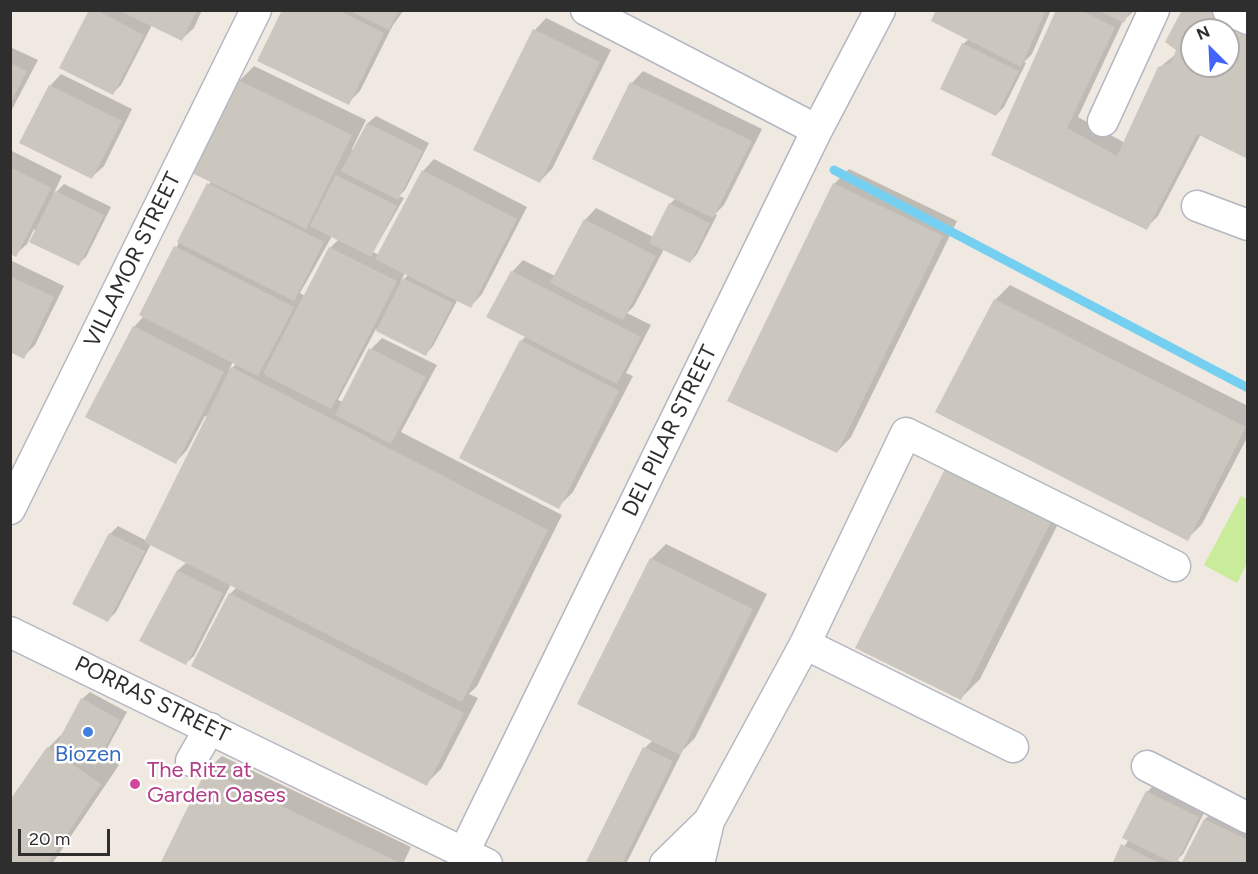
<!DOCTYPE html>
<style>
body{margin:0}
#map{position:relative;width:1258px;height:874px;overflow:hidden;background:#efe9e1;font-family:Figtree,sans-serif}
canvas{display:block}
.frame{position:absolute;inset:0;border:12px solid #2e2e2e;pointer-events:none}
.north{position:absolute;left:1180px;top:18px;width:60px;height:60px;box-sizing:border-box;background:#fff;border:2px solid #ababab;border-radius:50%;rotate:336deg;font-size:16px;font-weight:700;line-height:24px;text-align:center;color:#2e2e2e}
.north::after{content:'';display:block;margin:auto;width:21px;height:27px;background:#4264fb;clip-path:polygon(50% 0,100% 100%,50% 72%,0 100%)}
.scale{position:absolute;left:18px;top:829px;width:92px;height:27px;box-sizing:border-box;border:3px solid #2e2e2e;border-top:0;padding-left:8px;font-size:18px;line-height:21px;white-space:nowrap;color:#2e2e2e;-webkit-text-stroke:4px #fff;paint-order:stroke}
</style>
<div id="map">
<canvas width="1258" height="874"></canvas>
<div class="frame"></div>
<div class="north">N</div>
<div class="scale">20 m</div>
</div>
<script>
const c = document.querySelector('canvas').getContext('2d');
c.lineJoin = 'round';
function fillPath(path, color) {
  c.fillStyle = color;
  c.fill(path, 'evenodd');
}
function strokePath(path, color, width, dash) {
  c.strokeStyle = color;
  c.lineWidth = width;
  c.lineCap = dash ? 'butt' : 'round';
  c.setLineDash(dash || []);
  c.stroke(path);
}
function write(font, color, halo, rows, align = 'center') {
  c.font = font + ' Figtree,sans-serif';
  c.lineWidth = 5;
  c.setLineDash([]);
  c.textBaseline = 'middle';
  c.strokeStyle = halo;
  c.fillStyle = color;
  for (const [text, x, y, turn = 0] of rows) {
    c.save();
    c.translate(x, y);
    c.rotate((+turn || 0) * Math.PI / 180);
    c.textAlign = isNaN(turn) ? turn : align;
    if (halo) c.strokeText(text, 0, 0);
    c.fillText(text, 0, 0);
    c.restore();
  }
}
fillPath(new Path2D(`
 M1241,496l6,3v64l-10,20 -33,-18z`), '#c9ec9a');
fillPath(new Path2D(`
 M90,10h112l-8,18 -12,11 -30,-14 -31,60 -8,8z
 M283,10h121l-11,15 -33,66 -12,12z
 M937,10h114l-19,44 -8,8 2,1 -22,44 -8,8 -33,-71 6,-5z
 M1057,10h78l-12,11 -45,96 47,26 34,-75 17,-14 7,-44h65v147l-47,-23 -43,82 -12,12 -153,-74zM1192,30h36v36h-36z
 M546,18l65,32 -59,119 -12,12 -5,-151z
 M10,47l28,13 -28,53z
 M254,66l112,54 -14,29 2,1 14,-27 8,-7 53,27 -24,47 -6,6 5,2 -31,54 6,3 44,-84 11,-12 93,48 -45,87 -11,12 -13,-7 -25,47 -7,8 -50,-25 -38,71 5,2 28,-53 11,-11 55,27 -36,67 161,83 -85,171 -8,8 9,4 -37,71 -15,15 -196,-190 7,-7 -6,-3 -37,72 -8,7 -8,-93 9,-8 -36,-18 -35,68 -8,8 2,-86 8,-8 29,15 61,-124 -3,-1 -18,34 -11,12 -42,-135 10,-11 -3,-1 70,-134 28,-100zM332,236l7,3 -9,9 -25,48 -5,-3zM405,273l4,1 -8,8v-1zM233,362l3,2 -6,6h-1z
 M643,71l119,58 -38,76 -9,9 2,1 -20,39 -7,8 -26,-13 -30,57 -7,7 24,12 -25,48 7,3 -60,116 -15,15 -37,-166 5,-5 -14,-64 11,-12 32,16 30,-56 11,-12 57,29 17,-33 6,-6 -82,-40 38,-75z
 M61,74l71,35 -28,57 -12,11 -42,-91z
 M10,150l52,26 -9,19 11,-11 47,23 -25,50 -8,7 -44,-35 -7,15 -12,11 -5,-2z
 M849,169l108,52 -106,216 -14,15 -3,-268z
 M10,260l54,26 -29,59 -12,12 -13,-6z
 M1010,285l238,121v30l-46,88 -15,15 -192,-239z
 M966,451l103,51 -89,177 -19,19 -15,-228z
 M666,544l101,50 -72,144 -12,12 -57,114h-39l58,-116 8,-8 -2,-181z
 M90,692l37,20 -23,42 15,11 -67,99h-42l38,-116 17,-17 17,-32z
 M222,756l189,91 -8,17h-241l45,-94z
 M1155,784l51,25 -23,45 -6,6 6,3 22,-44 8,-7 35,17v35h-135l16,-25 18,-47z`), '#0003');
strokePath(new Path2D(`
 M834,170l414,218`), '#75cff0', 9);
fillPath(new Path2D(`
 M89,10h7l48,25 -31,60 -54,-27z
 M118,10h79l-15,31z
 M282,10h56l46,23 -35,72 -92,-44z
 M348,10h51l-10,20z
 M936,10h110l-25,57 -90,-46z
 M1056,10h24l35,17 -48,101 50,28 41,-89 13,-4 5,-13 -11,-8 17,-32 10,3 2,-3h24l30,16v133l-51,-25 -50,96 -156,-75zM1192,30h36v36h-36z
 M1097,10h33l-6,13z
 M533,29l67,33 -60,121 -67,-33z
 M962,43l57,28 -23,45 -56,-27z
 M10,63l17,8 -17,33z
 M238,80l114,55 -46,94 -114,-56z
 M630,82l122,59 -39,77 -121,-59z
 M49,85l73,36 -30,58 -73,-36z
 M367,123l56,28 -25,49 -57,-29z
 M10,167l41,21 -35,69 -6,-3z
 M422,170l95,49 -46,89 -96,-49z
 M336,175l61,31 -26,51 -61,-31z
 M207,183l117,59 -30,59 -117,-59z
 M833,183l110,53 -106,217 -110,-52z
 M55,191l49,24 -25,51 -50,-24z
 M669,203l41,20 -20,40 -41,-20z
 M584,219l72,37 -33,64 -73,-37z
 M174,246l120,61 -36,69 -119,-61z
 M329,247l68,34 -66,128 -68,-35z
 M511,271l130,66 -24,47 -131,-67z
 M10,276l44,21 -30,62 -14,-7z
 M403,278l50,25 -27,53 -50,-25z
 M994,299l252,128 -58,114 -253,-129z
 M133,326l91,46 -48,92 -91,-47z
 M520,340l99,51 -60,118 -100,-51z
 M369,348l57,29 -35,67 -56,-29z
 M231,367l317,163 -86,172 -318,-160z
 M945,469l106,53 -90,178 -106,-52z
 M109,533l36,18 -37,71 -36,-18z
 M650,558l103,51 -73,146 -103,-51z
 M177,570l46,23 -37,72 -47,-24z
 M229,593l235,120 -37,73 -236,-120z
 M81,698l39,22 -25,46 -39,-21z
 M47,747l54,37 -54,80h-37v-64z
 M643,747l30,14 -51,103h-37z
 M206,770l192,92 -238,2z
 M1146,791l53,26 -23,47 -54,-26z
 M1204,819l44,21v24h-67z
 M1121,844l40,20h-49z`), '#cbc7bf');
const minor = new Path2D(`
 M586,10l231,120
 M1228,10l20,9
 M1103,121l51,-111
 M1197,206l51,19
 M10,509l246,-499
 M10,632l477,232
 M805,644l208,103
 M191,761l19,-33
 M1147,766l101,52
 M464,852l353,-722 63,-120
 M665,864l44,-43
 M699,864l10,-43 96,-177 101,-211 269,133`);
strokePath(minor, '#b4b7c1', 33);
strokePath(minor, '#fff', 30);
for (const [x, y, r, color] of [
 [88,732,6,"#3f7fe0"],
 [135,784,6,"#d1479c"]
]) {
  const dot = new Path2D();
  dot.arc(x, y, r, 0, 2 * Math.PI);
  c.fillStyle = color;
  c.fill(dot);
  strokePath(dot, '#fff', 2);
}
write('22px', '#2e2e2e', '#fff', [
 ["VILLAMOR STREET",133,260,-64],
 ["DEL PILAR STREET",670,431,-64],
 ["PORRAS STREET",152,700,26]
]);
write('22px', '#366cbe', '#fff', [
 ["Biozen",88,755]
]);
write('22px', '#b23c85', '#fff', [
 ["The Ritz at",147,771],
 ["Garden Oases",147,796]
], 'left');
</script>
